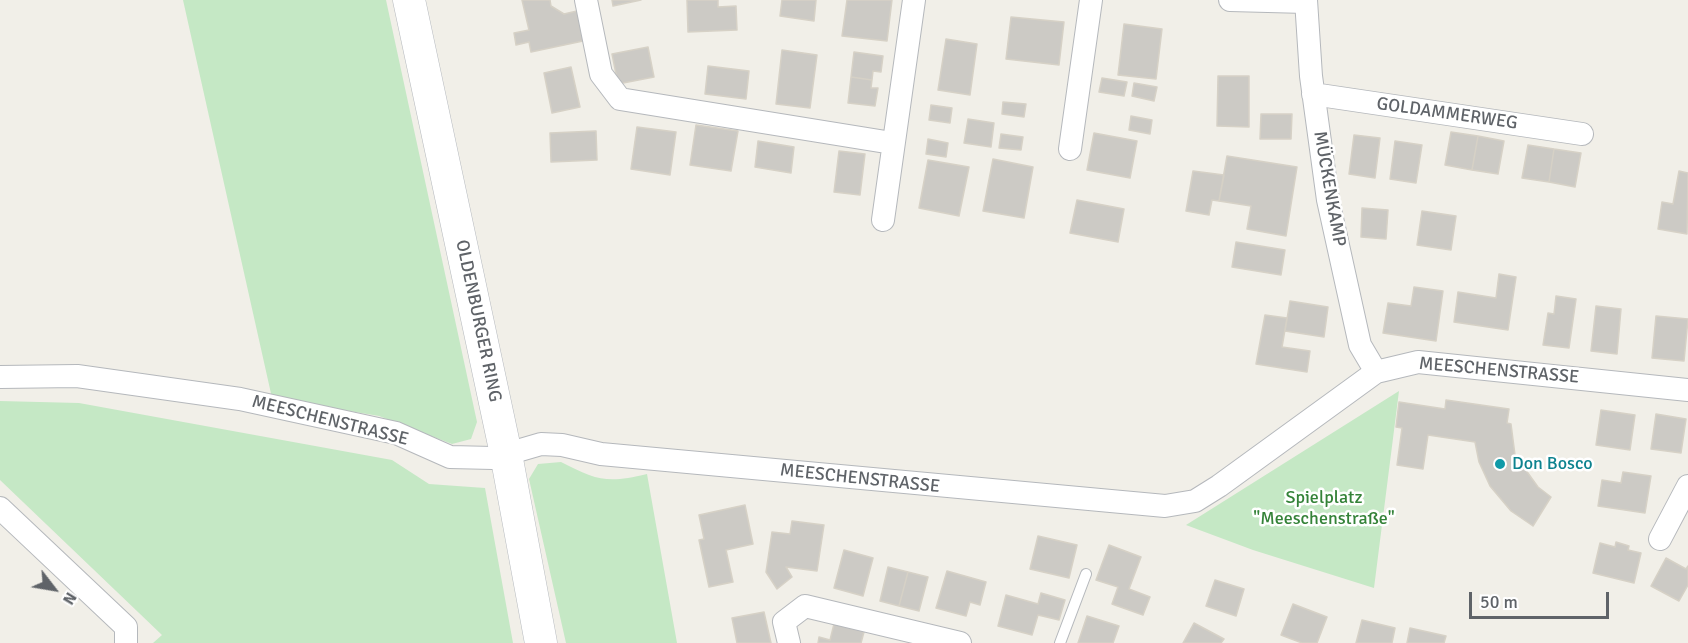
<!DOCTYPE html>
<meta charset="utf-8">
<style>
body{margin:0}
#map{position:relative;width:1688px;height:643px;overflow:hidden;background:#f1efe8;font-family:Signika,sans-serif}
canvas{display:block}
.north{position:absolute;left:24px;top:559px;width:60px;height:60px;-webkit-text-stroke:4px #fff;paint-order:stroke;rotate:121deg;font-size:16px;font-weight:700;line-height:24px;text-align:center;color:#5f6368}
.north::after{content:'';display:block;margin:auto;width:21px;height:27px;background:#5f6368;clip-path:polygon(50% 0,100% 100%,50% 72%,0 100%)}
.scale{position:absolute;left:1469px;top:592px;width:140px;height:27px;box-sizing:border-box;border:3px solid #5f6368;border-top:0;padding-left:8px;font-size:18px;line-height:21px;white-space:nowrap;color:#5f6368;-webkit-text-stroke:4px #fff;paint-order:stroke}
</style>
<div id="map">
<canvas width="1688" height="643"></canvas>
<div class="north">N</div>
<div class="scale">50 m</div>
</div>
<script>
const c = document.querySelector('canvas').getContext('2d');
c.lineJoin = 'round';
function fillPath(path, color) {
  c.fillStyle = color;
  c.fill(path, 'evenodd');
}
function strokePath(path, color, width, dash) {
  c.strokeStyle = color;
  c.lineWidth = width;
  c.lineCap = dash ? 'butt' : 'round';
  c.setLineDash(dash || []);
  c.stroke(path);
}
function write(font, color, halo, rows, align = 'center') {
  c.font = font + ' Signika,sans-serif';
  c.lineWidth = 5;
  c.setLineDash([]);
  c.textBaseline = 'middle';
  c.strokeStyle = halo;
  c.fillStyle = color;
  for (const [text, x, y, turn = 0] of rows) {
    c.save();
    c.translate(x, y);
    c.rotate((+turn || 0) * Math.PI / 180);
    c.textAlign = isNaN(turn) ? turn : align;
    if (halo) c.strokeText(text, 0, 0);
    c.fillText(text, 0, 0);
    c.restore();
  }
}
fillPath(new Path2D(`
 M183,0h203l91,422 -6,17 -19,5 -73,-28 -107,-18z
 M1399,391l-25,197 -121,-38 -67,-25z
 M0,401l79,2 313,57 37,24 56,4 28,155h-360l9,-8 -162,-155z
 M561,462c35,18 46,22 86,12l30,169h-111l-37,-164 9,-15z`), '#c5e8c5');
const building = new Path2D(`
 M522,0h28l1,6 13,8 13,-3 6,30 -52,11 -2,-10 -13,3 -2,-12 15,-3z
 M612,0h29l-28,6z
 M687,0h31v7l18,-1 1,24 -49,2z
 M782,0h34l-2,21 -34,-5z
 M847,0h45l-5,41 -45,-5z
 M1011,17l53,5 -5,43 -53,-6z
 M1124,24l38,5 -6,50 -38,-4z
 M946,39l31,5 -7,51 -32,-5z
 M648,47l6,30 -36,7 -6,-30z
 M782,50l35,5 -7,53 -34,-4z
 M854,52l29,4 -2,16 -8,-1 -1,9 -21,-3z
 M708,66l41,5 -3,28 -41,-5z
 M571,67l9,40 -28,6 -8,-40z
 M1218,76h31v51l-32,-1z
 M851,77l21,3 -1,8h7l-3,18 -27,-3z
 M1102,78l25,4 -3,14 -25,-4z
 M1134,83l23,4 -3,14 -22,-5z
 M1003,102l23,2 -2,13 -22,-3z
 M931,105l21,3 -2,15 -21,-3z
 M1261,114h31l-1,25h-31z
 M1131,116l21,4 -2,14 -21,-4z
 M968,119l26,4 -3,24 -27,-4z
 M696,125l42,6 -7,40 -41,-6z
 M637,127l39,5 -6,43 -39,-6z
 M596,131l1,29 -46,2 -1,-29z
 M1451,132l27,4 -6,34 -27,-5z
 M1094,133l43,8 -7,37 -43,-8z
 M1001,134l22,3 -2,13 -22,-2z
 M1354,135l26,3 -5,40 -26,-4z
 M1478,136l26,5 -6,33 -26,-4z
 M928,139l20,4 -2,14 -20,-3z
 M758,141l36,6 -3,26 -36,-6z
 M1395,141l27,4 -6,38 -26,-4z
 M1528,145l26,4 -5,33 -27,-4z
 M1554,149l27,4 -6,34 -26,-5z
 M839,151l26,3 -5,41 -26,-3z
 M1227,156l70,11 -11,69 -39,-7 4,-23 -32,-5z
 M993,159l40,8 -9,51 -41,-7z
 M928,160l41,7 -10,49 -40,-8z
 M1193,171l31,4 -5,26 -7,-1 -3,15 -23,-4z
 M1679,171l9,2 -1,61 -29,-5 4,-27 11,2z
 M1077,200l47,9 -6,33 -48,-9z
 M1362,208l26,2 -2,29 -25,-2z
 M1422,211l34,5 -5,34 -34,-5z
 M1236,242l49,8 -4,25 -49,-8z
 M1499,274l17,3 -8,53 -54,-8 4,-30 38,6z
 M1414,287l29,4 -7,50 -53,-8 5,-30 23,3z
 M1556,296l20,3 -7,49 -26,-3 5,-32 6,1z
 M1290,301l38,6 -4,30 -39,-6z
 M1596,306l25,3 -4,45 -26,-3z
 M1265,315l22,3 -5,29 28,4 -3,21 -51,-8z
 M1656,316l32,3 -4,42 -32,-3z
 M1446,400l63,9 -2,14 4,1 4,31 23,32 13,10 -18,29 -22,-15 -21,-25 -11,-24 -4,-20 -47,-7 -5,34 -26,-4 5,-37 -6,-1 3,-25 46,7z
 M1601,410l34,5 -5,35 -34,-5z
 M1656,414l30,5 -5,34 -30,-4z
 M1623,472l28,4 -6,37 -47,-7 4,-26 19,3z
 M745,505l8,39 -27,6 7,32 -24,5 -10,-47 5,-1 -5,-24z
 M792,521l32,4 -7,46 -31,-4 6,10 -15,12 -11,-17 6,-40 18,2z
 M1038,536l39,9 -8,33 -39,-9z
 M1616,542l13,4 -1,4 13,3 -7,30 -41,-10 7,-30 15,4z
 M1109,545l32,12 -12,32 21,8 -7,18 -31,-11 6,-17 -22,-7z
 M844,550l29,8 -10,38 -29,-8z
 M1666,558l20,11 2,-3v19l-9,16 -28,-15z
 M888,567l20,5 -9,34 -19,-5z
 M947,571l39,11 -6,23 -10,-3 -4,14 -30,-8z
 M908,572l20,5 -9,34 -20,-5z
 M1215,580l29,9 -8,27 -30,-10z
 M1041,593l24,7 -6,20 -21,-5 -6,20 -34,-9 8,-31 32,9z
 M1293,604l34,13 -10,26h-15l-21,-8z
 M764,612l7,31h-34l-5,-25z
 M1087,616l32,10 -6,17h-35z
 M1362,620l33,8 -3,15h-36z
 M1194,623l30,16 -3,4h-38z
 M834,624l30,8 -3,11h-43l1,-6 11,3z
 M1410,628l36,8 -2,7h-37z`);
fillPath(building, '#cccac5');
strokePath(building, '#d6d1c6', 1.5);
const lane = new Path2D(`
 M1060,643l26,-69`);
const street = new Path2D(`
 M586,0l15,74 19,25 272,44
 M1230,0l76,2
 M1306,0l5,76 17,124 32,145 16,27
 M1313,94l269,40
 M1070,149l21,-149
 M883,220l31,-220
 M0,377l77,-1 163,23 156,34 54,24 43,1 48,-14 21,1 39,9 564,52 30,-5 24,-15 157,-114 42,-10 270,28
 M0,508l126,119v16
 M1660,539l28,-53
 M789,643l-5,-21 21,-16 155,37`);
const secondary = new Path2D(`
 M409,0l97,454 35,189`);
strokePath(lane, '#b5b8bc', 12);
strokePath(street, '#b5b8bc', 24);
strokePath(secondary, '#b6babf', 33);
strokePath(lane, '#fff', 10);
strokePath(street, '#fff', 22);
strokePath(secondary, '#fff', 32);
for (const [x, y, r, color] of [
 [1500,464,6,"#0f9aa8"]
]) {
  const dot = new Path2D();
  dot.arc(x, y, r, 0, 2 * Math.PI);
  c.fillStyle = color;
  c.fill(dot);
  strokePath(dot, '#fff', 2);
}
write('18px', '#5f6368', '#fff', [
 ["GOLDAMMERWEG",1447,114,8],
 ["MÜCKENKAMP",1329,189,80],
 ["OLDENBURGER RING",478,321,78],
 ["MEESCHENSTRASSE",1499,371,5],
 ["MEESCHENSTRASSE",330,421,14],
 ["MEESCHENSTRASSE",860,479,6]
]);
write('18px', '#0d838f', '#fff', [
 ["Don Bosco",1512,464]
], 'left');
write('18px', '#348238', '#fff', [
 ["Spielplatz",1324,498],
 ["\"Meeschenstraße\"",1324,519]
]);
</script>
